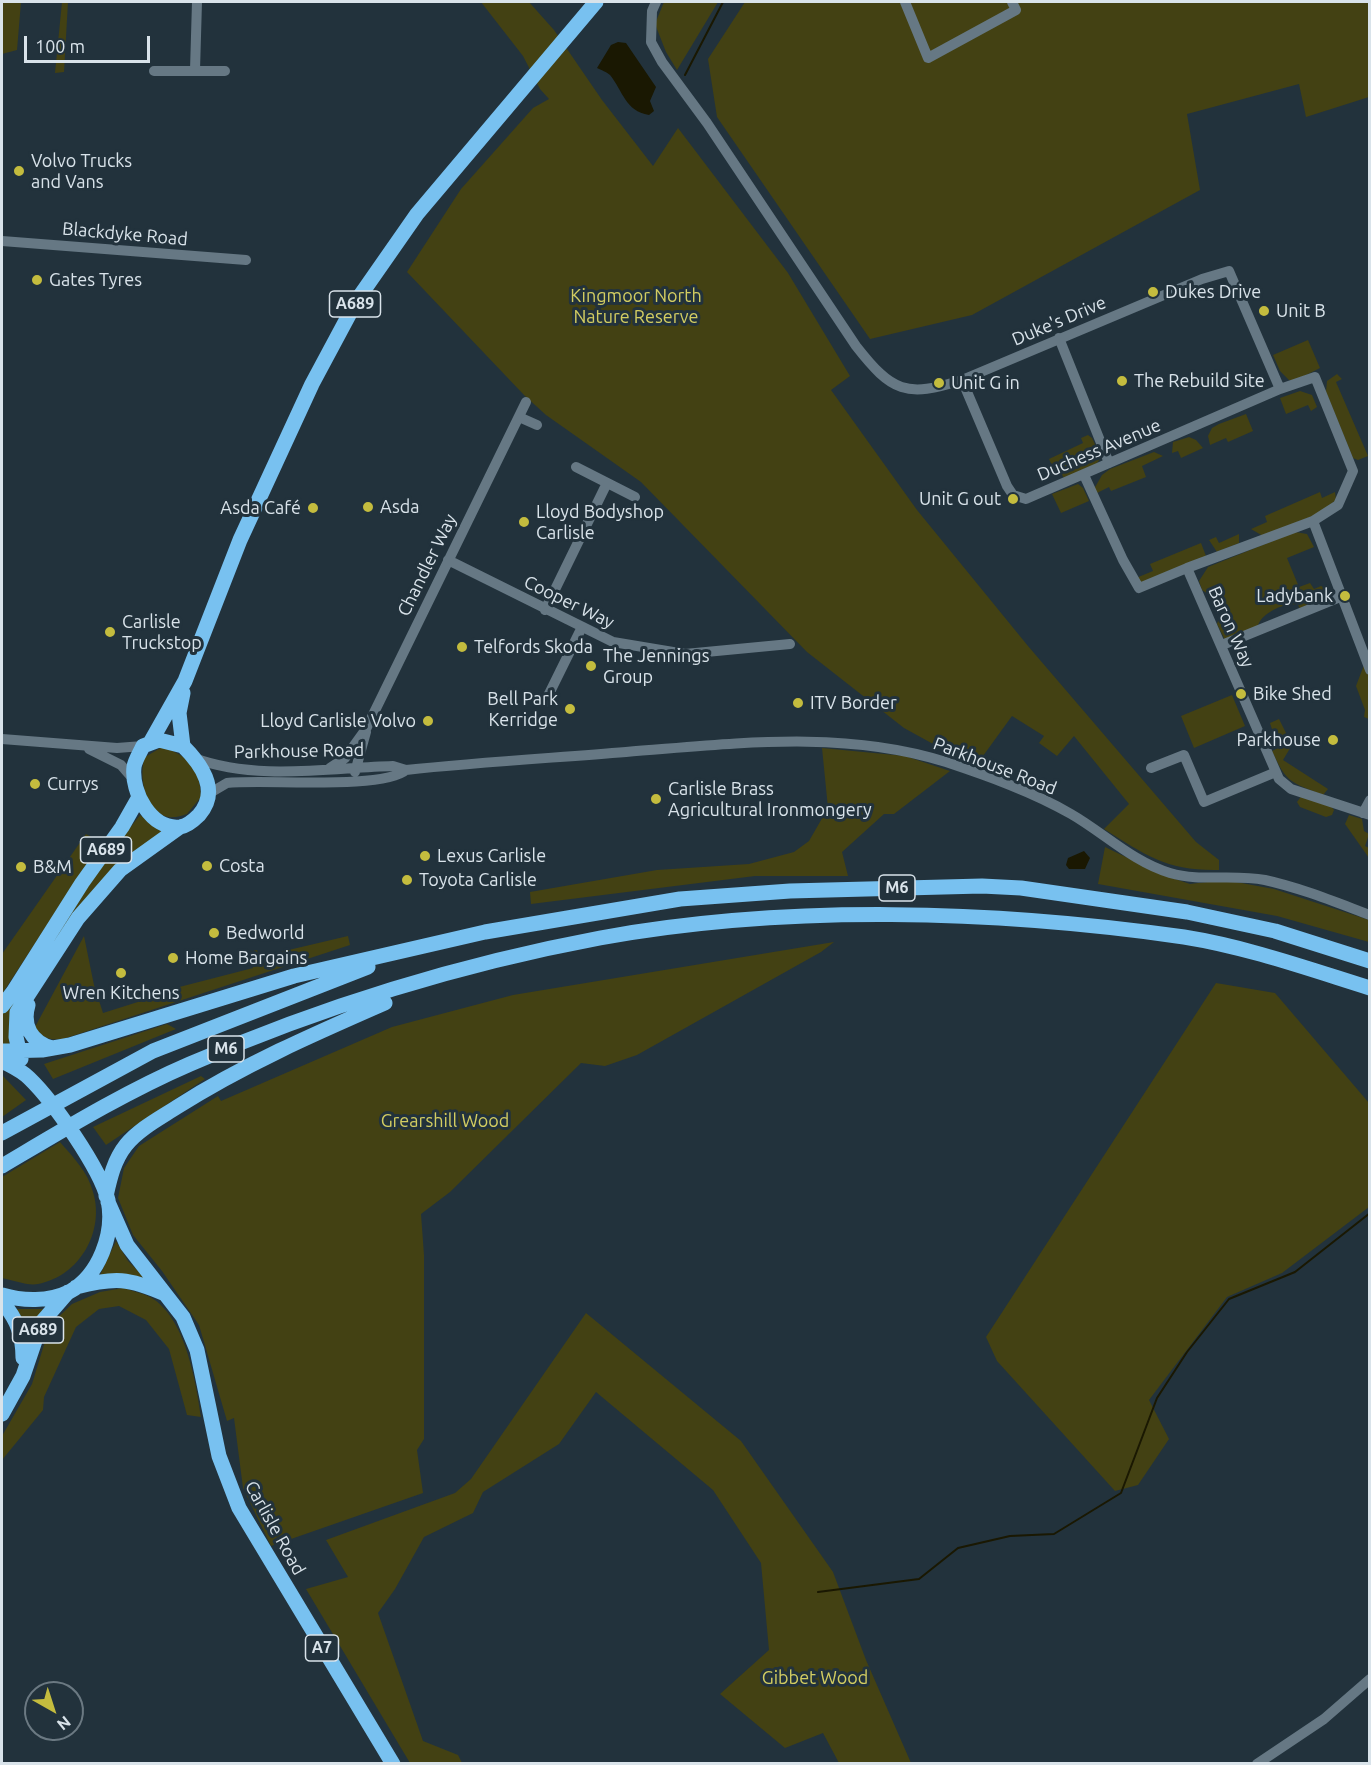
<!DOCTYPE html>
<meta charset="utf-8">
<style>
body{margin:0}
#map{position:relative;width:1371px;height:1765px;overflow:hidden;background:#22323c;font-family:Ubuntu,sans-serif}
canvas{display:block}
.frame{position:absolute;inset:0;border:3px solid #d9e3ea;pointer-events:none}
.north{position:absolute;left:24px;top:1681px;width:60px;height:60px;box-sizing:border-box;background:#22323c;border:2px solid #6b7982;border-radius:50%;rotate:141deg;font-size:16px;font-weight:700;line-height:24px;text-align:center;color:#d9e3ea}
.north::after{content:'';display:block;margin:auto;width:21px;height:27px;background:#c4bc3e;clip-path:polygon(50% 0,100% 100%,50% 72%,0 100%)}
.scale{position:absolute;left:24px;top:36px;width:126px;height:27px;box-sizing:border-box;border:3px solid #d9e3ea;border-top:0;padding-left:8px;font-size:18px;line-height:21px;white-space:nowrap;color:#d9e3ea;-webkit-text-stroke:4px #22323c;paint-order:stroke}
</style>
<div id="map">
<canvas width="1371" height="1765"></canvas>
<div class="frame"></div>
<div class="north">N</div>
<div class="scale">100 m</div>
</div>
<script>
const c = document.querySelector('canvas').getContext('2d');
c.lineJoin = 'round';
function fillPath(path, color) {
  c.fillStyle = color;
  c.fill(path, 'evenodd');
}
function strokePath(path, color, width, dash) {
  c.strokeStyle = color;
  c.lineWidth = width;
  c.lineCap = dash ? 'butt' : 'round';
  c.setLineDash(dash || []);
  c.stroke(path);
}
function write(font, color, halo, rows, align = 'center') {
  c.font = font + ' Ubuntu,sans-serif';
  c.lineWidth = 6;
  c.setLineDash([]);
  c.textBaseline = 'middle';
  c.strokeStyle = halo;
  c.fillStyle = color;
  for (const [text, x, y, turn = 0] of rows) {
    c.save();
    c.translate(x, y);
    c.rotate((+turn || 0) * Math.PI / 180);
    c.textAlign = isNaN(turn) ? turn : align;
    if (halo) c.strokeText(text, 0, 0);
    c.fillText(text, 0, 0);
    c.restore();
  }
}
fillPath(new Path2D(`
 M2,2h19l-4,48 -15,4z
 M62,2h6l-4,70 -9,1z
 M481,2h48l25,28 48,70 51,66 25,-38 110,145 62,103 -19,14 86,120 111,136 168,196 23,18v10c-52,1 -72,-14 -115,-41l25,-25 -55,-68 -17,20 -18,-13 5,-7 -32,-20 -37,51 -71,-39 -97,-76 -166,-170 -95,-67 -22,-20 -117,-123 54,-83 72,-81 16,-9 -9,-10 -17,-33z
 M664,2h54l-41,68 -11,-18 -11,-28z
 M745,2h624v95l-63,20 -7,-33 -112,30 13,76 -228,125 -102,24 -153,-222 -9,-58z
 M1308,340l12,28 -24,12h-7l-9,-9 -7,-16z
 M1337,374l5,5 -6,3 32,74 -10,4 -5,-2 -27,-66 1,-11z
 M1300,391l12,4 5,12 -6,4 -3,-6 -22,9 -6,-16z
 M1246,414l7,17 -25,11 -2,-4 -16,7 -2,-9 4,-8 7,-4z
 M1088,435l4,3 9,19c-6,13 -23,17 -36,23l-4,-7 -7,-3 -5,-11 34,-16 -2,-5z
 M1189,437l7,3 7,8 -22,10 -3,-7 -6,2 1,-11z
 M1154,452l9,4 -21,10 4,11 -35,14 -2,-4 -14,7 -1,-5 8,-14 8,-6z
 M1078,484l5,4 6,13 -28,12 -9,-19z
 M1320,492l2,6 13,-6 1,8 -18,14 -55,22 -12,-7 16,-7 -2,-6z
 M1295,532l12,2 7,13 -27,11 12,29 11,-4 4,6 7,-3 10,5 1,4 -31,16 -3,-6c-13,-4 -41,10 -41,25l-32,10 -8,-16 2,-6 5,-4 -9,-19 -4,1 -9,-6 -3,-9 9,-14z
 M1239,534v9l-22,9 -8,-12 7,-3 3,6z
 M1201,543l5,13 -63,28 -7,-6 17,-7 -3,-7z
 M1364,665l5,12v42l-5,-2 1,-7 -9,-24z
 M1232,695l13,31 -51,22 -13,-32z
 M1279,719l13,26 -9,15 45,29 -5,6c-32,-13 -36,-11 -51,-44l6,-3 -8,-25z
 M162,747c27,9 38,21 39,50l-14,17c-6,2 -12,4 -19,3 -23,-5 -30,-42 -23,-60z
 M822,748l83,8 45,15 -56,43h-10l-42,38 6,24h-93l-224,28 -1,-12 127,-22 92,-6 45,-12 15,-11 19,-33z
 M1302,795l29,11 3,4 -2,5 -6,2 -26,-10 -3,-5z
 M140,815l20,14 2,4 -25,17 -125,161 -3,34h-7v-31l79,-123z
 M1349,815l13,4 2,12 5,3 -4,12 4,2v10l-24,-34z
 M86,834l15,8 -99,152v-40z
 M1105,847l58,28 27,9 35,-4 49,9 95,31v22l-92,-26 -179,-32z
 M84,936l10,49 9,28 57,-18v-3l93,-24 -4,-16 8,-2 2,7 89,-21 2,9 -287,94c-14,1 -20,0 -28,-12z
 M834,942l-13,10 -184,103 -32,11 -24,-3 -131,129 -29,22 3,41v184l-7,11 6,43 -152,53 -28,-58 -9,-70 -7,3 -28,-96 -37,-54 -29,-36 -15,-37 6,-30 15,-22 79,-50 3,5 171,-74 121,-32z
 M1216,983l59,10 94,110v104l-87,66 -55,24 -78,103 20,39 -31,46 -23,6 -118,-130 -11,-24z
 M167,1024l9,5 -123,50 -9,-15z
 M3,1076l23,24 -24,17v-41z
 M201,1076l4,3 -99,66 -13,-18z
 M60,1142c13,15 28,30 33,50 12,39 -13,84 -55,92 -10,2 -26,-4 -36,-6v-101z
 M116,1241l12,20 20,20 -48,-6z
 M123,1288c9,3 19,5 27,9 35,19 46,84 51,120l-14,-2 -18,-66 -23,-29 -27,-14 -20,3 -23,18 -32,70 -1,13 -41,50v-24l30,-52 18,-59 22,-21 28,-12z
 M17,1309h27l-14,27z
 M586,1313l155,128 92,131 33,88 45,103h-72l-16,-30 -38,15 -65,-54 49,-44 -8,-87 -48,-73 -117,-98 -37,52 -76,48 -10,21 -49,24 -29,52 -17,24 45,128 35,14 4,8h-52l-104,-174 42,-12 -22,-37 129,-47 16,-14z`), '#434113');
fillPath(new Path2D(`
 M618,42l8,1 30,44 -6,14 4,10 -5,4c-24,-4 -26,-24 -39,-40 -3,-3 -9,-5 -13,-7l14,-23z
 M1084,851l6,7 -5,11h-16l-3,-4 2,-7z`), '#1a1802');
strokePath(new Path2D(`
 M685,75l38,-73
 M818,1592l101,-13 39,-31 52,-12 44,-2 67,-41 36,-95 30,-46 42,-53 66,-27 75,-59`), '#1a1802', 2);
strokePath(new Path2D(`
 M656,2l-4,9 -1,31 11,20 45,61 149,223c36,46 50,52 106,34l240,-101 27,-8 51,118 35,-12 38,94 -15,34 -25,16 -126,47
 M905,2l23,56 88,-48 -4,-8
 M195,70l2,-68
 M154,71h71
 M2,241l244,19
 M1059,338l50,125
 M962,380l45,106 6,9 13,4 254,-110
 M519,417l18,8
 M576,467l59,30
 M1084,475l39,85 16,28 48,-20 92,211 12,10 79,26
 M1313,521l57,149
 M448,560l165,82 72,12 105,-10
 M545,610l62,-127
 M1222,645l118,-48
 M545,702l37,-75
 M2,739l115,9 26,-2
 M89,749l32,16 13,15
 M194,758c62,23 134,10 199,8l13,4c73,-8 147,-12 220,-18 106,-8 217,-23 320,10 42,14 87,30 125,52 33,19 62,48 99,59 30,9 63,1 95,7 36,8 70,22 105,35
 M330,768l15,-10 21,-29 160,-327
 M1151,768l33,-13 20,47 72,-30
 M355,772l11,-40
 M210,793l17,-10c36,-4 156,7 179,-13
 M1363,813l7,-13
 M1257,1764l67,-45 46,-40`), '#667884', 10);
strokePath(new Path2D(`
 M183,693l-4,20 4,33
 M159,740l24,6c19,19 37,45 16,69 -5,5 -12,11 -19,12 -29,3 -49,-35 -46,-60 1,-7 6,-14 9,-21z
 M150,743l35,-62 55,-141 72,-156 45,-84 60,-86 179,-212
 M28,1005c-6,20 3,37 24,43
 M2,1006l11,-14 69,-109 40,-56 17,-30
 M2,1051l40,-1 28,-5 224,-69 191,-44 195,-33 110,-8 192,-5 39,2 166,24 88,19 95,30
 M21,1059l-5,-22 1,-25 61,-94 42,-48 60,-43
 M2,1061c9,5 19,9 27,17 24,23 71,90 79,122 7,33 -9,76 -39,92 -20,10 -47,9 -67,3
 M2,1133l151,-82 215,-84
 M2,1166c61,-36 123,-74 188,-102 129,-56 271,-100 410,-126 187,-34 395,-28 584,-1 63,10 125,32 186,51
 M106,1196c4,-18 8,-36 20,-51 13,-16 34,-27 51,-38 66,-42 137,-73 208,-104
 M108,1202l19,43 56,72 14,33 22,106 20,52 154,256
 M76,1287c39,-10 53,-9 89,7
 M2,1302c15,17 21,33 21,56
 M2,1414l21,-38 18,-53 27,-31`), '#78c1f0', 15);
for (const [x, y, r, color] of [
 [19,171,6,"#c4bc3e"],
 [37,280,6,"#c4bc3e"],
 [1153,292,6,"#c4bc3e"],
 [1264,311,6,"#c4bc3e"],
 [1122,381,6,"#c4bc3e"],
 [939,383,6,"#c4bc3e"],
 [1013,499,6,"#c4bc3e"],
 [368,507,6,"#c4bc3e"],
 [313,508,6,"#c4bc3e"],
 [524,522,6,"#c4bc3e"],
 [1345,596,6,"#c4bc3e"],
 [110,632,6,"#c4bc3e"],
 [462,647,6,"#c4bc3e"],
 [591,666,6,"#c4bc3e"],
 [1241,694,6,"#c4bc3e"],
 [798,703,6,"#c4bc3e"],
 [570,709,6,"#c4bc3e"],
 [428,721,6,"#c4bc3e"],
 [1333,740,6,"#c4bc3e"],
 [35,784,6,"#c4bc3e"],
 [656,799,6,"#c4bc3e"],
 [425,856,6,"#c4bc3e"],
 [207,866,6,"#c4bc3e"],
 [21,867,6,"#c4bc3e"],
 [407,880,6,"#c4bc3e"],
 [214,933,6,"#c4bc3e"],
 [173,958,6,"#c4bc3e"],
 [121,973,6,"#c4bc3e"]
]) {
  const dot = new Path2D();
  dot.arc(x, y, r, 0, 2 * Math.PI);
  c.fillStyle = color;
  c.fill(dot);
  strokePath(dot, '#22323c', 2);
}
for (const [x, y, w] of [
 [355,304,51],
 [106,850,51],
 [897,888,36],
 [226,1049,36],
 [38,1330,51],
 [322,1648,33]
]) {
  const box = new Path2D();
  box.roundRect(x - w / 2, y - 13, w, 26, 4.5);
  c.fillStyle = '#22323c';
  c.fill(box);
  strokePath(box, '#d9e3ea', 1.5);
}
write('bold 16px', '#d9e3ea', null, [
 ["A689",355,304],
 ["A689",106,850],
 ["M6",897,888],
 ["M6",226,1049],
 ["A689",38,1330],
 ["A7",322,1648]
]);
write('18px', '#d9e3ea', '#22323c', [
 ["Volvo Trucks",31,161],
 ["and Vans",31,182],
 ["Gates Tyres",49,280],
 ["Dukes Drive",1165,292],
 ["Unit B",1276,311],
 ["The Rebuild Site",1134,381],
 ["Unit G in",951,383],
 ["Unit G out",1001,499,"right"],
 ["Asda",380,507],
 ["Asda Café",301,508,"right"],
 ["Lloyd Bodyshop",536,512],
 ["Carlisle",536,533],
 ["Ladybank",1333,596,"right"],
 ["Carlisle",122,622],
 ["Truckstop",122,643],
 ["Telfords Skoda",474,647],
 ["The Jennings",603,656],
 ["Group",603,677],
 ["Bike Shed",1253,694],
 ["Bell Park",558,699,"right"],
 ["Kerridge",558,720,"right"],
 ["ITV Border",810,703],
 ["Lloyd Carlisle Volvo",416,721,"right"],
 ["Parkhouse",1321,740,"right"],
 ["Currys",47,784],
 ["Carlisle Brass",668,789],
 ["Agricultural Ironmongery",668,810],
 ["Lexus Carlisle",437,856],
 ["Costa",219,866],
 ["B&M",33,867],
 ["Toyota Carlisle",419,880],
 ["Bedworld",226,933],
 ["Home Bargains",185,958],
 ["Wren Kitchens",121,993,"center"]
], 'left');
write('18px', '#d9e3ea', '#22323c', [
 ["Blackdyke Road",125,234,5],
 ["Duke's Drive",1059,321,-23],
 ["Duchess Avenue",1099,450,-23],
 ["Chandler Way",427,565,-64],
 ["Cooper Way",569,602,26],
 ["Baron Way",1231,627,66],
 ["Parkhouse Road",299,751,-1],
 ["Parkhouse Road",995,766,21],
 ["Carlisle Road",275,1528,61]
]);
write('18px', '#d3cd61', '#22323c', [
 ["Kingmoor North",636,296],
 ["Nature Reserve",636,317],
 ["Grearshill Wood",445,1121],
 ["Gibbet Wood",815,1678]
]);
</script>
